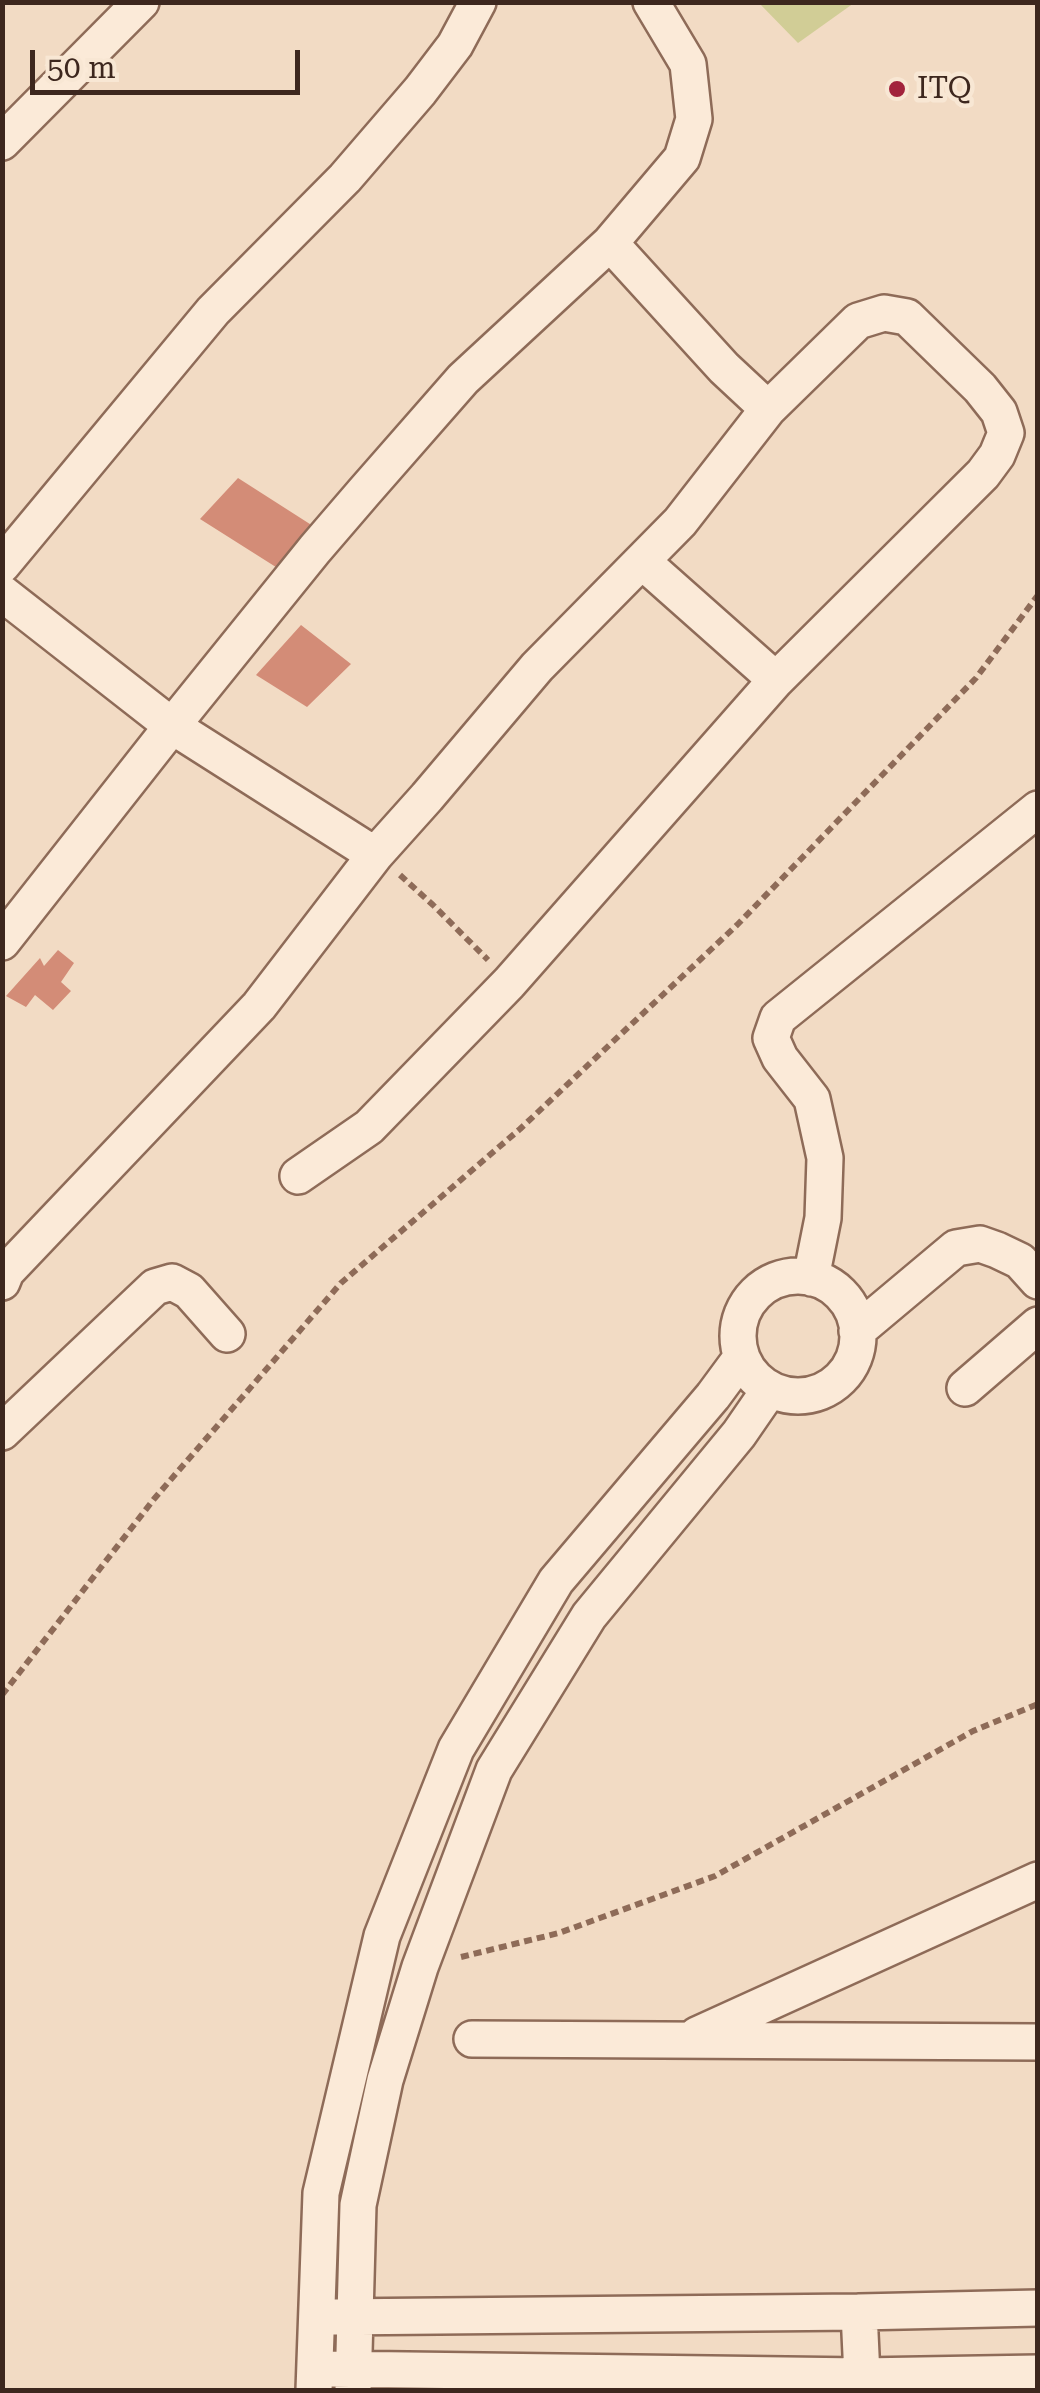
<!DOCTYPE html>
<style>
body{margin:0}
#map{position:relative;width:1040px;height:2393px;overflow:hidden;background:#f2dbc4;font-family:"Roboto Serif",serif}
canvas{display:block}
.frame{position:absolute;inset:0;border:5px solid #3d271e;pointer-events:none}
.scale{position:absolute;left:30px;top:50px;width:270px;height:45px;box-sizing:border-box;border:5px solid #3d271e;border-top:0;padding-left:12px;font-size:30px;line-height:35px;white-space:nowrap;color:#3d271e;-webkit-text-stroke:8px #f8e7d4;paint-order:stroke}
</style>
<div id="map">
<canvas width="1040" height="2393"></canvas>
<div class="frame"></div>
<div class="scale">50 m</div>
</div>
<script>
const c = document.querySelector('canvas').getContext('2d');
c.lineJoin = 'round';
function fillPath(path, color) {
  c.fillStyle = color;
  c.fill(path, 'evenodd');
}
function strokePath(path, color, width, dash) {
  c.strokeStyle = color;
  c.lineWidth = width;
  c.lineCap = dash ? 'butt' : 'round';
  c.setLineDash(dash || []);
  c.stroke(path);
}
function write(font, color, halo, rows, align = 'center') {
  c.font = font + ' "Roboto Serif",serif';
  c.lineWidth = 9;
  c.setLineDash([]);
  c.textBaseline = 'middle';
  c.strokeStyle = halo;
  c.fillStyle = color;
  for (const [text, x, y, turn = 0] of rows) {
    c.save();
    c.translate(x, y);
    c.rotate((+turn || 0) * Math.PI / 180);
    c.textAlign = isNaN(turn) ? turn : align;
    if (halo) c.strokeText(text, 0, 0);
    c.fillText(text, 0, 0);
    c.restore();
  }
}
fillPath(new Path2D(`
 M759,3h95l-56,40z`), '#d1cd96');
fillPath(new Path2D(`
 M238,478l75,48 -34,43 -79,-50z
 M301,625l50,39 -44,43 -51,-32z
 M58,950l16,13 -13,19 10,9 -18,19 -18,-15 -9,12 -20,-11 34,-38 4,8z`), '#d38c77');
const minor = new Path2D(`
 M2,142l139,-140
 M610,243l114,125 44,41
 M643,562l133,118
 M2,565l211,-254 132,-133 75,-87 35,-46 23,-43
 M2,593l170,133 203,129
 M2,942l170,-216 143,-177 49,-57 99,-113 147,-136 72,-85 12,-39 -6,-55 -37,-62
 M738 1336a60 60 0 1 1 120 0a60 60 0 1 1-120 0Z
 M811,1278l12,-60 2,-60 -13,-59 -32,-41 -9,-20 7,-20 260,-209
 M2,1282l4,-10 253,-266 116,-151 52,-58 110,-130 143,-145 88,-113 90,-88 26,-8 23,4 73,71 19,24 7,21 -9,22 -14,19 -207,206 -267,303 -140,144 -71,49
 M857,1331l99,-83 24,-4 17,6 23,11 18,20
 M965,1388l73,-63
 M2,1432l153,-145 17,-5 17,9 38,43
 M697,2035l341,-155
 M472,2039l566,3
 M859,2312l3,64
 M334,2317l525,-5 179,-4
 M332,2369l530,7 176,-3
 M314,2390l7,-197 61,-257 74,-187 100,-168 157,-185 28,-38
 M353,2390l5,-185 27,-125 35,-113 74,-197 95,-154 150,-182 31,-45`);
strokePath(minor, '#8e6b58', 40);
strokePath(new Path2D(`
 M400,875l33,30 55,55
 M2,1695l152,-196 187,-216 179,-154 217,-204 239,-247 62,-83
 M461,1957l98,-24 156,-57 258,-145 65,-27`), '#8e6b58', 6, [8, 5]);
strokePath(minor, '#fbead8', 35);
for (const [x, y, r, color] of [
 [897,89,10,"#a2233c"]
]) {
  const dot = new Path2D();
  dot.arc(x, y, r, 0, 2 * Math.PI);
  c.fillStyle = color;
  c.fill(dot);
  strokePath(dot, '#f8e7d4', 4);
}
write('30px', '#3d271e', '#f8e7d4', [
 ["ITQ",917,89]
], 'left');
</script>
